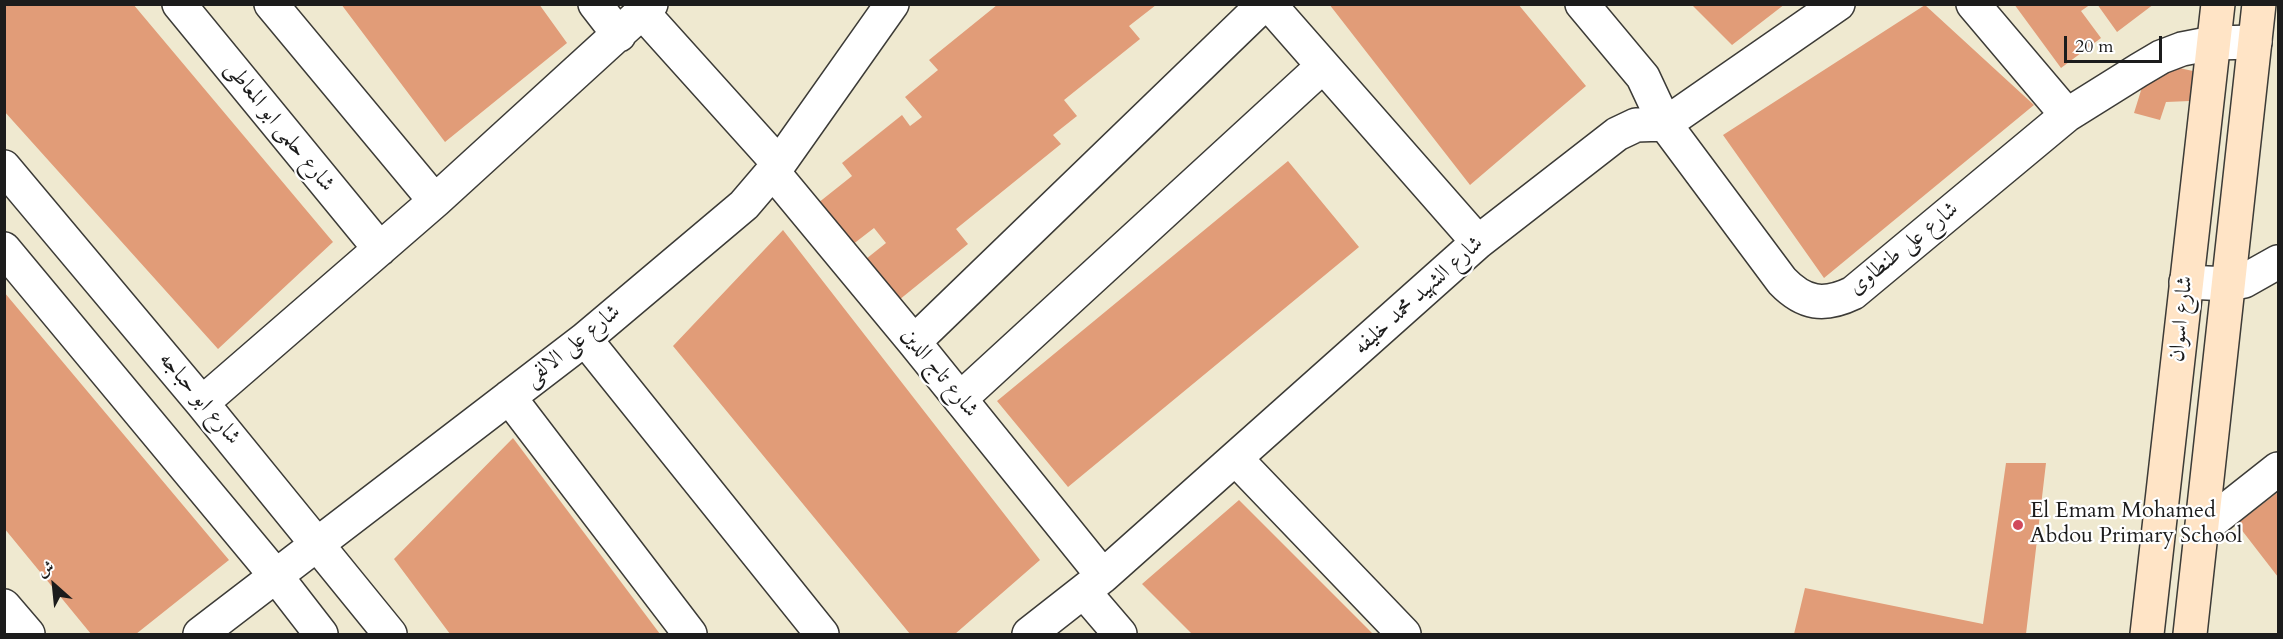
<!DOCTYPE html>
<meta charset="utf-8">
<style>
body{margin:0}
#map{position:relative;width:2283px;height:639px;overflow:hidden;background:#efe9d0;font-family:Cardo,Amiri,serif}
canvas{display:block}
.frame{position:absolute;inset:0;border:6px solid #1c1c1c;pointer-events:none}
.north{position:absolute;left:24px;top:555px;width:60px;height:60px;-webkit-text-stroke:4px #fff;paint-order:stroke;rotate:333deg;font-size:16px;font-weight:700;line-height:24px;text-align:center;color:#1c1c1c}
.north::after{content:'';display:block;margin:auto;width:21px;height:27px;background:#1c1c1c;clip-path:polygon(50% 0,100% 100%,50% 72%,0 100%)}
.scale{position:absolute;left:2064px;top:36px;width:98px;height:27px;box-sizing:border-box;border:3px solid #1c1c1c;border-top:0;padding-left:8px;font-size:18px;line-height:21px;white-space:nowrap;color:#1c1c1c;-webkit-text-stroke:4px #fff;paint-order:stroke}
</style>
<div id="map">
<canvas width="2283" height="639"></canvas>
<div class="frame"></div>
<div class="north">ش</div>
<div class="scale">20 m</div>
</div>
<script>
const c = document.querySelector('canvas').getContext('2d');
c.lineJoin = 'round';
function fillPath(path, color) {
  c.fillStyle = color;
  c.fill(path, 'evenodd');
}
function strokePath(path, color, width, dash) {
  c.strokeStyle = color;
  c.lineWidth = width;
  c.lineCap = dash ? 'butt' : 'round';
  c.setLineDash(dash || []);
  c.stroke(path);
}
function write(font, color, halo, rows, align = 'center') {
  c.font = font + ' Cardo,Amiri,serif';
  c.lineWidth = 4.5;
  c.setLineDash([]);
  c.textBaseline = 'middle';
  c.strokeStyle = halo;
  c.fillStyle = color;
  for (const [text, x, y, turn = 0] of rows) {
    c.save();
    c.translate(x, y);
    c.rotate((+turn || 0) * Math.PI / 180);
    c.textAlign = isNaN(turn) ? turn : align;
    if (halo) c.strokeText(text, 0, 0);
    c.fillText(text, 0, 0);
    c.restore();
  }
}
fillPath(new Path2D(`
 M4,4h129l200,238 -115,107 -214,-238z
 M341,4h198l28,39 -122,99z
 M1329,4h189l68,82 -116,99z
 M1691,4h94l-53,41z
 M2014,4h77l-10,7 20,27 -40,30z
 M2097,4h57l-37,28z
 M997,5h159l-27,21 11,13 -76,61 13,16 -24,19 8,9 -105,85 12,15 -69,56 -33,-41 20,-16 -12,-15 -22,17 -34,-42 34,-27 -10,-13 60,-48 8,11 12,-9 -17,-20 33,-27 -9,-10z
 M1925,5l109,100 -210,173 -101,-143z
 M2170,66l23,5 -3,30 -24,1 -6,18 -26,-7 9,-29z
 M1288,161l71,86 -291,240 -71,-86z
 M783,230l257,330 -85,74h-45l-237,-288z
 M4,292l225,268 -93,74h-45l-87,-106z
 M513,438l147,196h-210l-56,-75z
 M2006,463h40l-20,171h-232l11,-46 178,36z
 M2278,492v85l-41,-53z
 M1239,500l134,134h-181l-50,-50z`), '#e19c78');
const street = new Path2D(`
 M179,4l201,245
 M271,4l164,197
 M595,4l24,31
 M1269,4l209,238
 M1582,4l61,73 22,47 117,157c22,23 42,26 71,12l214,-178 72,-45 22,-13 21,-8 31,-6 42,-1
 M1973,4l94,111
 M643,13l136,151
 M4,167l198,236 188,231
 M773,172l141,170 189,234
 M4,249l272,327 45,58
 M2186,282l43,2 15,-3 34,-19
 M585,339l237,295
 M914,342l350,-338
 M509,397l181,237
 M960,399l363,-333
 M202,403l233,-202 216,-197
 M1236,459l168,175
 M2202,529l76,-60
 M1084,592l36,42
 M4,606l24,28
 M200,634l385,-295 159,-134 35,-41 113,-160
 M1029,634l74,-58 375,-334 139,-108 19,-9 29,-1 173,-120`);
const secondary = new Path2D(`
 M2147,634l71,-630
 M2190,634l69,-630`);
strokePath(street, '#3c3b37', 36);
strokePath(secondary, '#3c3b37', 36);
strokePath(street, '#fff', 33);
strokePath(secondary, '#ffe4c6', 33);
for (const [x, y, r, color] of [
 [2018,525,6,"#d1495b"]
]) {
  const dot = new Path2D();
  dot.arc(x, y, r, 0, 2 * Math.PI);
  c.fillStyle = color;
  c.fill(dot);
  strokePath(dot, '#fff', 2);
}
write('22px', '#1c1c1c', '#fff', [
 ["شارع حلمى ابو المعاطى",279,127,51],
 ["شارع على طنطاوى",1904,249,-39],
 ["شارع الشهيد محمد خليفه",1419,296,-42],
 ["شارع اسوان",2182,319,-84],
 ["شارع على الالفى",573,346,-39],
 ["شارع تاج الدين",939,373,51],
 ["شارع ابو حباجه",199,399,50]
]);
write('22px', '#1c1c1c', '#fff', [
 ["El Emam Mohamed",2030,512],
 ["Abdou Primary School",2030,537]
], 'left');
</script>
